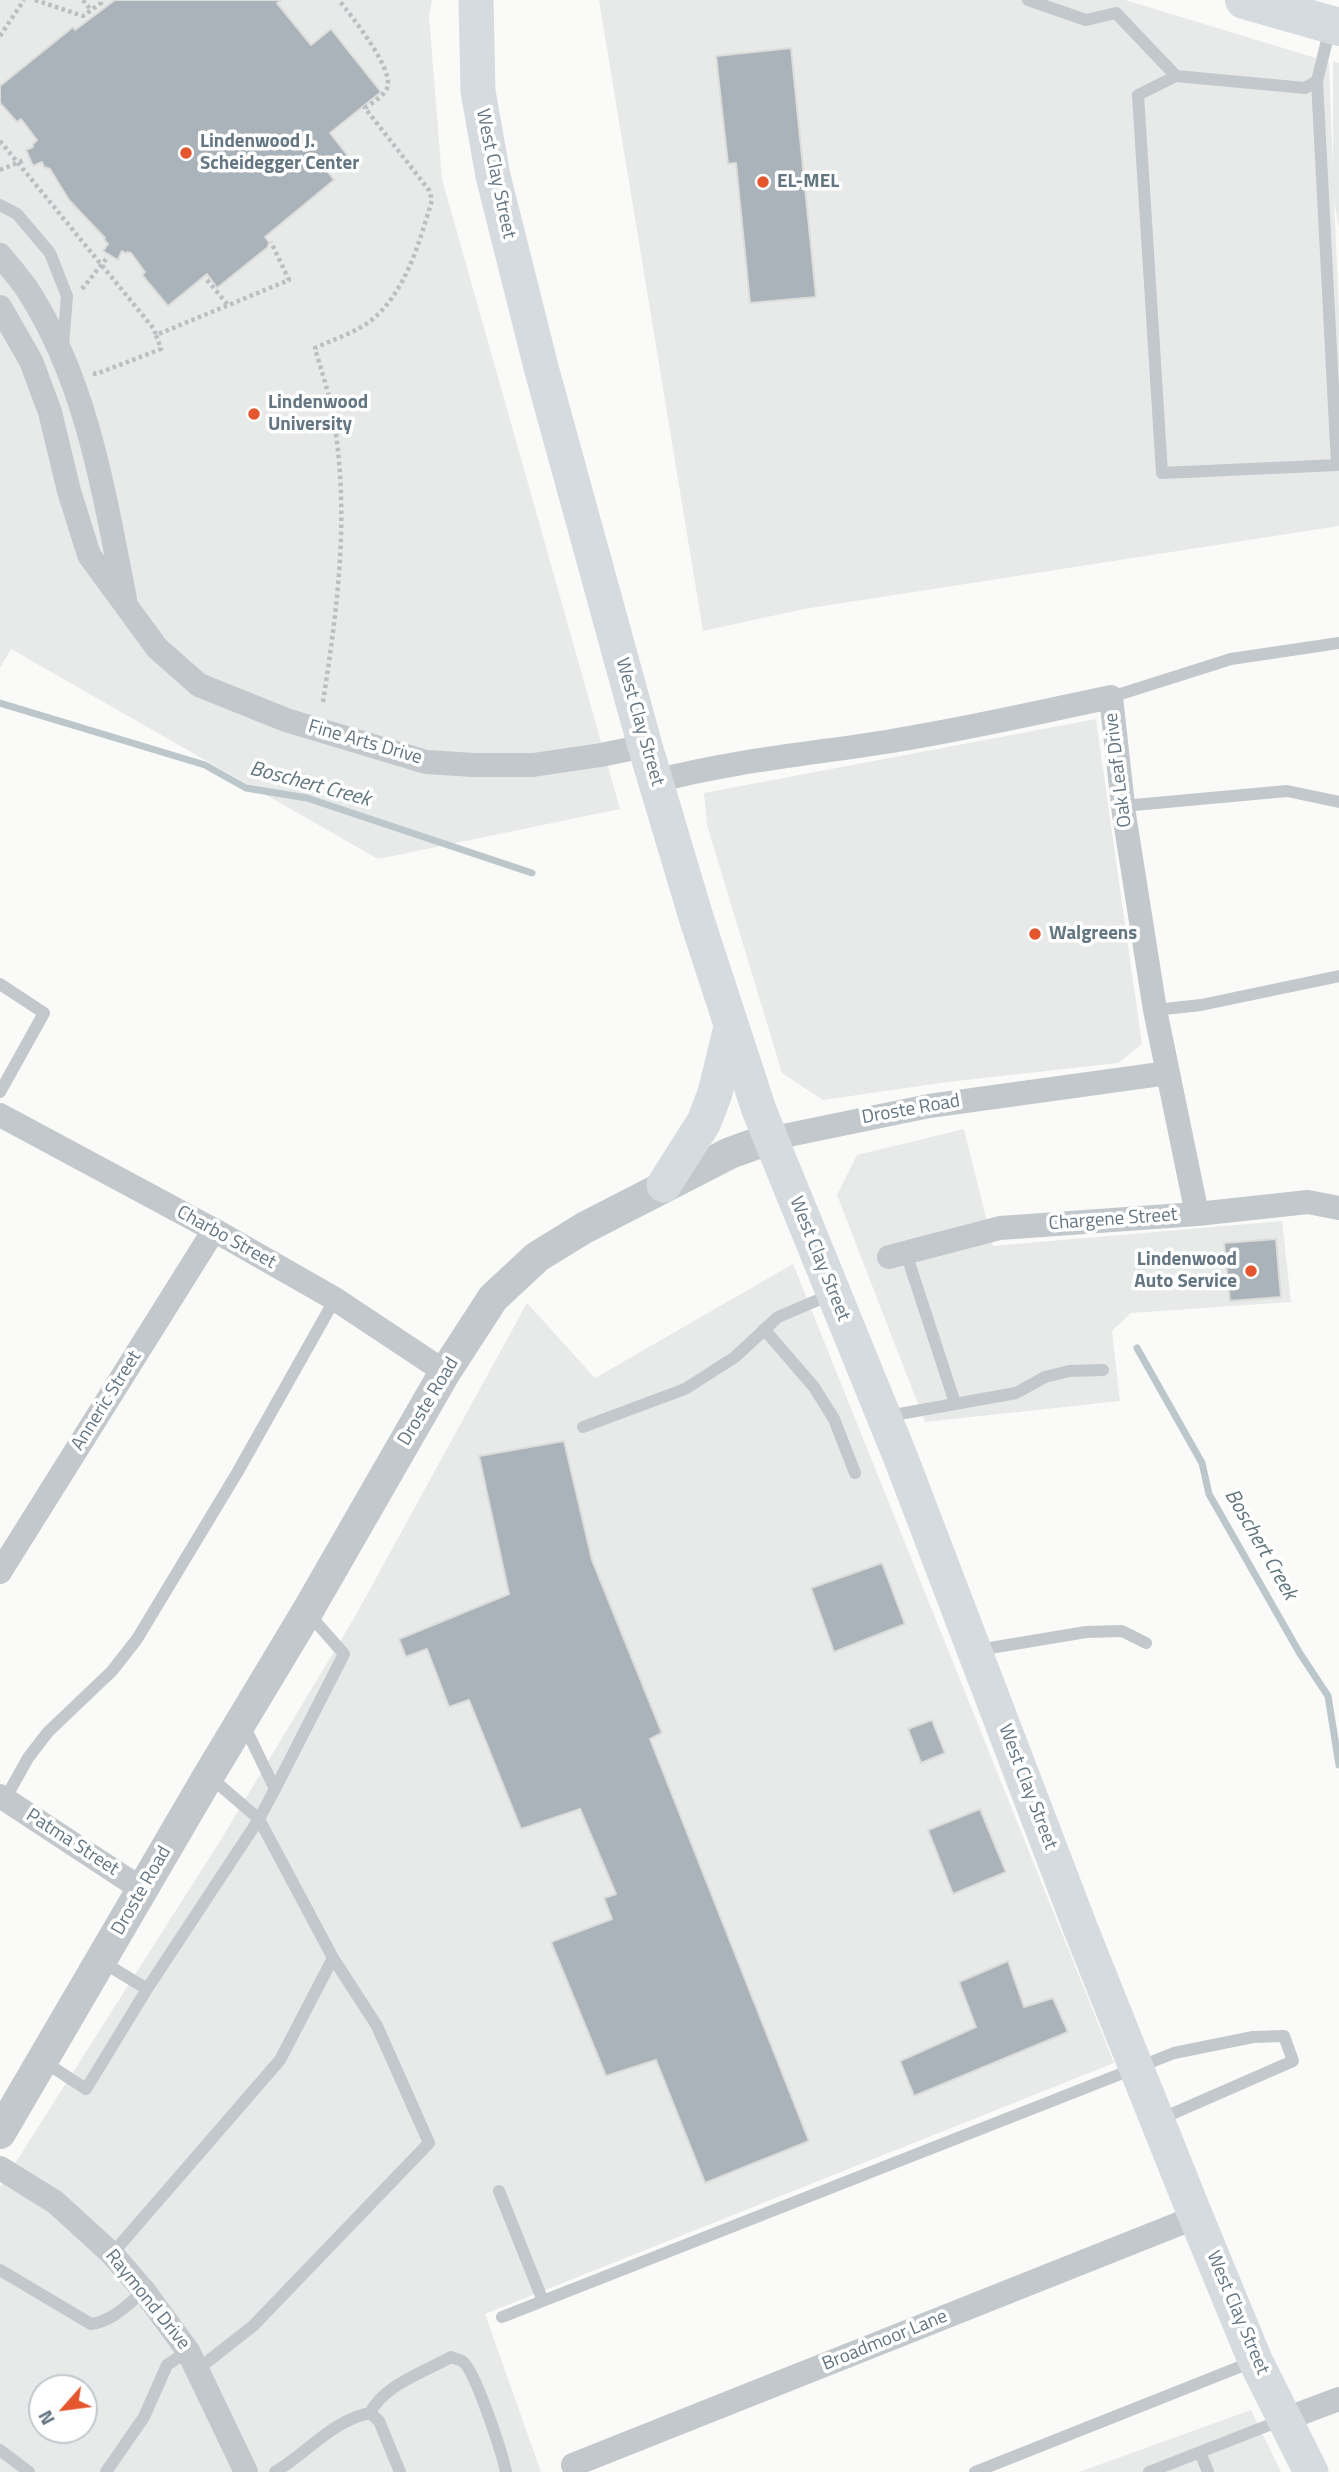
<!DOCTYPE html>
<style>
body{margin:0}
#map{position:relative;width:1339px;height:2472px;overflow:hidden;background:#fafaf8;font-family:"Titillium Web",sans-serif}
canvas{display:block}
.north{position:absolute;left:28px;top:2374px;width:70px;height:70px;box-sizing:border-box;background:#fff;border:2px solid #c1c8cd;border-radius:50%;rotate:242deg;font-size:19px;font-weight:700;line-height:28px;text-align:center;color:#657683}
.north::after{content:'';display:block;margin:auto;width:24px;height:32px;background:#e4572e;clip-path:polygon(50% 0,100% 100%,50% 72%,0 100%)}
</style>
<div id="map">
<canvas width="1339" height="2472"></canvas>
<div class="north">N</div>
</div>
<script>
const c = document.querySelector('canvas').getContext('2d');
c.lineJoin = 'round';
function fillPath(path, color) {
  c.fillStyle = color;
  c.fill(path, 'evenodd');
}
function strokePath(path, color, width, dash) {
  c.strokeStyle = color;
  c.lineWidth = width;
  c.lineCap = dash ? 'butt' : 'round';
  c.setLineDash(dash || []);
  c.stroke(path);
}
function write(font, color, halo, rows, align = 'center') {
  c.font = font + ' "Titillium Web",sans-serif';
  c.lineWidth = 7;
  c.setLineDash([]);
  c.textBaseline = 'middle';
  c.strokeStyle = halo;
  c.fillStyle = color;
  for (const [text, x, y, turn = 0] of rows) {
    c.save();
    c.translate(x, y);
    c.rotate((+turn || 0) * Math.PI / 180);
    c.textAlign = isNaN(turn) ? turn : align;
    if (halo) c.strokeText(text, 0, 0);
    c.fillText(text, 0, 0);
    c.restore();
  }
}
fillPath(new Path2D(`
 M0,0h432l-3,16 13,163 178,630 -242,50 -367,-210 -11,19z
 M599,0h526l204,62 4,108v-109l6,2v165l-5,-28 5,111v215l-535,83 -101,22z
 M1096,719l46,325 -24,19 -170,19 -125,18 -41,-27 -75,-248 -3,-32z
 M964,1129l29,117 289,-25 9,81 -160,11 -19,18 8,70 -195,21 -88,-227 20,-40z
 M793,1264l321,799 -629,251 56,158h-541v-285l220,-346 133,-221 174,-317 68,75zM42,2388h42v42h-42z
 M1251,2410l30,62h-202z`), '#e8e9e9');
strokePath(new Path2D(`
 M0,703l205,62 41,23 61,10 225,75
 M1137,1348l65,115 7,31 90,158 29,44 11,69`), '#bbc7cb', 7);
const building = new Path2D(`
 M115,0h166l-4,3 34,42 20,-16 50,63 -51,41 18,23 -20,16 6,8 -69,57 4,5 -1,5 -51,41 -10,-14 -39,32 -26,-31 3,-3 -14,-19 -4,-1 -1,2 -4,-3 -4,9 -15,-9 5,-7 -4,-4 1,-2 -36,-38 -19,-31 -6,-2 -2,-5 -9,4 -7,-16 7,-3v-3l4,-4 -16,-21 -4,3 -17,-19v-17l73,-59 2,3z
 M791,48l25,249 -66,6 -14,-140 -8,1 -12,-108z
 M1276,1239l5,58 -51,4 -6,-58z
 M564,1441l28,119 70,173 -12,6 159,402 -104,42 -49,-123 -50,16 -55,-134 61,-23 -8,-21 12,-4 -36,-85 -59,20 -52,-129 -20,7 -22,-58 -21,8 -7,-18 110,-45 -30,-138z
 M882,1563l23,61 -71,28 -23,-64z
 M932,1720l13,33 -24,10 -13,-34z
 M980,1809l26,63 -53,22 -25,-64z
 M1008,1961l16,46 29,-9 15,34 -154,64 -14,-35 76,-34 -17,-45z`);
fillPath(building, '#aab3b9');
strokePath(building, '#dcdcda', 2);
strokePath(new Path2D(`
 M35,0l48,16 18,-13 -2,-3
 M83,0l8,10
 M0,36l24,-36
 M0,141l154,188 2,6
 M0,170l24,-10
 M207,280l21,25
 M82,289l24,-30
 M93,373l3,1 65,-25 -5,-14 133,-55 -18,-38
 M323,702c15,-98 27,-189 10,-287 -4,-23 -12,-45 -18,-67 19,-9 43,-16 59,-30 33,-29 46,-78 58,-118l-3,-10 -64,-82c7,-5 22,-14 23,-23 2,-21 -36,-68 -49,-85`), '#bbbfc2', 4.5, [3.5, 3.5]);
strokePath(new Path2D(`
 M1028,0l58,20 30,-7
 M1116,13l60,63 129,12 12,-7 13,-53
 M1176,76l-38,19 24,378 175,-8 -20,-384
 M0,205l17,9 33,39 17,43 -4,50
 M1111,697l120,-38 108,-16
 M1123,806l164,-15 52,11
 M0,984l44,29 -44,79
 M1155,1010l46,-5 138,-29
 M906,1253l49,150
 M764,1329l50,58 20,32 21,54
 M888,1416l128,-23 29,-16 24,-6 34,-1
 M583,1427l102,-38 50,-32 43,-40 54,-23
 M978,1650l108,-18 36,-1 24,12
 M275,1789l69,-135 -37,-42
 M4,1801l24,-43 20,-26 64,-61 25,-32 100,-166 98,-174
 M101,1961l46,28
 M43,2061l43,28 61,-100 112,-170 16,-30 -32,-66
 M499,2191l44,110
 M112,2254l168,-194 53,-102 -74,-139 -50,-43
 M0,2270l91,54c22,-3 36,-19 53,-33
 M502,2317l672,-264 79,-16 31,-1 9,25 -135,59
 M198,2369l55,-43 176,-183 -52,-117 -44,-68
 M370,2413c14,-28 54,-41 81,-56 4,2 7,2 11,4 13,8 40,92 44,111
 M0,2450l29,22
 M1200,2452l8,20
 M106,2472l38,-55 23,-52 21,-14
 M275,2472c32,-19 58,-52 95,-59l9,8 21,51
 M975,2472l277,-110
 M1149,2472l133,-52`), '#c3c8cc', 12);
strokePath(new Path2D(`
 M0,255c9,11 19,22 27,34 60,92 77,204 98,310
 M0,307l31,54 19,51 19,79 20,64 68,93 42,37 87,35 140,42 48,3h59l68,-10 44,-9
 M656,781c75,-20 153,-27 230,-39 76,-12 150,-29 225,-45l13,117 31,196 42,204
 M0,1115l214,115 121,69 110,73
 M769,1139l160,-33 239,-33
 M889,1257l111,-29 197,-14 111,-12 31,6
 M0,1572l214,-342
 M0,1796l143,94
 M0,2168l55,34 57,52 32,37 44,60 58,121
 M1283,2420l56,-21
 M573,2465l623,-248`), '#c3c8cc', 24);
strokePath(new Path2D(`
 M0,2133l209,-358 98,-163 138,-240 48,-74 44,-41 47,-29 146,-75 39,-14`), '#c3c8cc', 32);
strokePath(new Path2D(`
 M476,0l2,91 15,85 49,195 103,375 51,171 63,193 141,346 180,471 116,290 59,143 56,112
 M664,1185l40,-63 11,-29 16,-66`), '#d6dbdf', 35);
strokePath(new Path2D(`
 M1244,0l95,27`), '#d6dbdf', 38);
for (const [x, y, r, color] of [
 [186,153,7,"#e4572e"],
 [763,182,7,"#e4572e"],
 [254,414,7,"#e4572e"],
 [1035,934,7,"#e4572e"],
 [1251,1271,7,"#e4572e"]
]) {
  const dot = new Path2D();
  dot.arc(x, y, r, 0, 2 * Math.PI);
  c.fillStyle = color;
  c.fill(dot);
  strokePath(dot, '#fff', 2.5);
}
write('bold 19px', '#657683', '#fff', [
 ["Lindenwood J.",200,142],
 ["Scheidegger Center",200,164],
 ["EL-MEL",777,182],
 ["Lindenwood",268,403],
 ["University",268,425],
 ["Walgreens",1049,934],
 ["Lindenwood",1237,1260,"right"],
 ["Auto Service",1237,1282,"right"]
], 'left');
write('19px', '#657683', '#fff', [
 ["West Clay Street",495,174,78],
 ["West Clay Street",639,722,74],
 ["Fine Arts Drive",365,743,16],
 ["Oak Leaf Drive",1119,770,-97],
 ["Droste Road",911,1110,-10],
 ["Chargene Street",1113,1220,-4],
 ["Charbo Street",226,1238,29],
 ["West Clay Street",819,1259,68],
 ["Anneric Street",107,1401,-58],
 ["Droste Road",429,1402,-59],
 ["West Clay Street",1027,1787,69],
 ["Patma Street",72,1843,33],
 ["Droste Road",142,1891,-60],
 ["Raymond Drive",147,2300,51],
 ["West Clay Street",1237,2313,67],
 ["Broadmoor Lane",885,2341,-22]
]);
write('italic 21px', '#60757c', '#fff', [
 ["Boschert Creek",310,785,15],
 ["Boschert Creek",1260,1545,60]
]);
</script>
